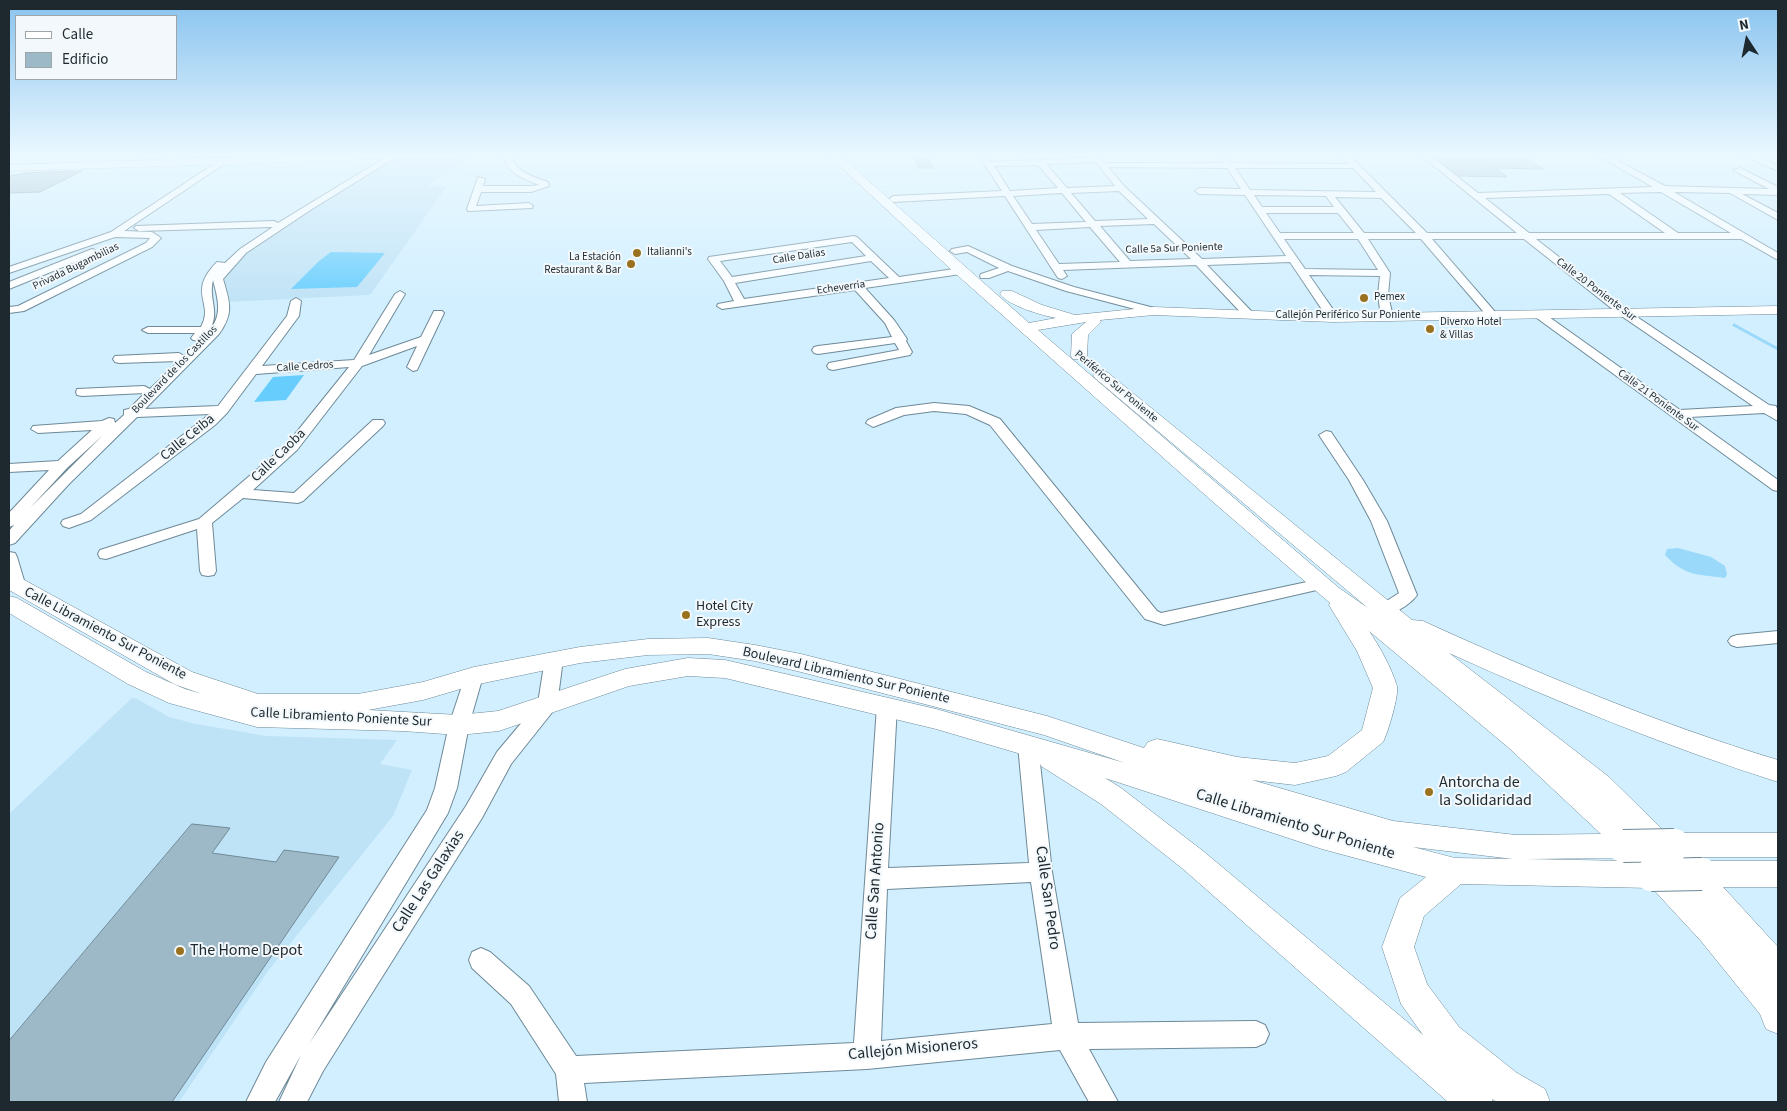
<!DOCTYPE html>
<meta charset="utf-8">
<style>
body{margin:0}
#map{position:relative;width:1787px;height:1111px;overflow:hidden;background:#d1efff;font-family:"Source Sans 3",sans-serif}
canvas{display:block}
.frame{position:absolute;inset:0;border:10px solid #1e292f;pointer-events:none}
.legend{position:absolute;left:15px;top:15px;width:162px;height:65px;box-sizing:border-box;background:#f2f8fb;border:1px solid #9da5a9;margin:0;padding:6px 9px;list-style:none;font-size:15px;color:#1e292f}
.legend li{display:flex;align-items:center;gap:10px;height:25px}
.legend b{width:25px;border:1px solid #9da5a9}
.north{position:absolute;left:1722px;top:15px;width:50px;height:50px;-webkit-text-stroke:4px #f2f8fb;paint-order:stroke;rotate:349deg;font-size:14px;font-weight:700;line-height:20px;text-align:center;color:#1e292f}
.north::after{content:'';display:block;margin:auto;width:18px;height:22px;background:#1e292f;clip-path:polygon(50% 0,100% 100%,50% 72%,0 100%)}
</style>
<div id="map">
<canvas width="1787" height="1111"></canvas>
<div class="frame"></div>
<ul class="legend">
<li><b style="height:6px;background:#fff"></b>Calle</li>
<li><b style="height:14px;background:#9db9c8"></b>Edificio</li>
</ul>
<div class="north">N</div>
</div>
<script>
const c = document.querySelector('canvas').getContext('2d');
c.lineJoin = 'round';
function fillPath(path, color) {
  c.fillStyle = color;
  c.fill(path, 'evenodd');
}
function strokePath(path, color, width, dash) {
  c.strokeStyle = color;
  c.lineWidth = width;
  c.lineCap = dash ? 'butt' : 'round';
  c.setLineDash(dash || []);
  c.stroke(path);
}
function write(font, color, halo, rows, align = 'center') {
  c.font = font + ' "Source Sans 3",sans-serif';
  c.lineWidth = 4;
  c.setLineDash([]);
  c.textBaseline = 'middle';
  c.strokeStyle = halo;
  c.fillStyle = color;
  for (const [text, x, y, turn = 0] of rows) {
    c.save();
    c.translate(x, y);
    c.rotate((+turn || 0) * Math.PI / 180);
    c.textAlign = isNaN(turn) ? turn : align;
    if (halo) c.strokeText(text, 0, 0);
    c.fillText(text, 0, 0);
    c.restore();
  }
}
fillPath(new Path2D(`
 M471,155l-13,15h-7l-24,16h20l-77,109 -143,7 -4,-21 12,-19 46,-34 112,-71z
 M132,698l5,1 32,18 27,7 70,12 131,4 -17,24 32,6 -19,46 -125,155 -89,131h-170v-288z`), '#bee2f6');
fillPath(new Path2D(`
 M331,252l54,1 -28,34 -66,2 28,-28z
 M304,375l-18,25 -32,2 19,-25z`), '#66cdfd');
fillPath(new Path2D(`
 M1678,548l33,9 14,9 2,8 -2,4c-28,-4 -39,-1 -60,-23l2,-6z`), '#9ad9f9');
strokePath(new Path2D(`
 M1734,325l44,24`), '#9ad9f9', 3);
const building = new Path2D(`
 M912,153h14l7,15h-14z
 M1430,153l91,1 23,15 -49,-1 12,9 -48,-1z
 M82,171l-42,21 -31,1v-17l17,-3z
 M192,824l38,4 -18,25 64,9 8,-12 55,7 -167,245h-163v-61z`);
fillPath(building, '#9db9c8');
strokePath(building, '#6f8a98', 1);
const minor = new Path2D(`
 M176,153h10c-7,6 -21,15 -29,10z
 M322,153l-5,3 -4,-2 1,-1z
 M504,153h8c-1,18 22,24 36,29l1,4 -18,6h-50l-5,14 53,-3 4,3 -1,2 -64,3 -1,-2 11,-32 7,2 -2,7h48l8,-1c-14,-6 -36,-13 -35,-32z
 M977,153h8l6,9 101,-4 -4,-5h8l8,10h120l-3,-4 4,-2 7,6 116,1 -10,-11h9l80,80h90l-99,-80h9l51,40 175,-6 -60,-34h10l62,33 104,3 -36,-19 7,-2 38,19v8l-36,-1 36,19v7l-48,-27 -56,-1 104,61v7l-37,-21h-205l92,72 141,94 7,1 2,5v10l-14,-8 -74,4 88,63v11l-5,-1 -239,-174 -2,-2 2,-2h8l138,98 73,-4 -133,-91 -96,-76h-92l64,74 2,2 -6,3 -4,-1 -67,-78h-53l22,34 -2,22 5,22 -6,3 -6,-3 -3,-22 2,-19 -71,-1 30,43 -6,3 -4,-1 -39,-58 -83,3 47,49 2,2 -2,2h-8l-50,-53 -133,5 4,6 -5,3 -4,-1 -53,-82 -112,6 -4,-3 4,-3 109,-5zM1096,162l19,24 -48,2 -21,-24zM1038,165l20,23 -48,3 -16,-25zM1108,167l119,1 14,21 -42,-1 -4,3 4,3 46,1 41,61 -84,3 -78,-73zM1235,168h118l23,24 -126,-2zM1119,191l29,28 -53,2 -24,-28zM1661,192l70,41h-53l-58,-40zM1062,193l24,29 -54,2 -19,-28zM1609,194l56,39h-136l-44,-35zM1254,195l72,1 8,11h-72zM1335,197l46,1 35,35h-52zM1266,213h72l16,20h-74zM1154,224l37,35 -61,2 -30,-35zM1090,227l30,35 -61,2 -23,-34zM1284,239h74l20,31 -73,-1z
 M1739,153h39v3l-23,-1 23,11v5z
 M391,154l7,2 -86,53 -66,44 -23,26c7,24 11,34 -4,55l-74,75 73,-3 69,-90 4,-15 5,-3 5,3 -2,15 -37,50 92,-6 41,-66 5,-3 5,3 -36,61 52,-18 13,-26h8l2,2 -27,57 -4,1 -6,-4 10,-21 -55,20 -65,84 -44,40 41,3 79,-73h10l2,3 -2,3 -80,75 -5,2 -55,-5 -31,25 4,48 -2,4 -6,1 -6,-1 -2,-4 -3,-42 -91,30 -6,-1 -2,-4 2,-4 99,-31 88,-75 62,-77 -93,7 -29,39 -12,12 -124,95 -22,8 -6,-2 -2,-3 2,-3 18,-6 129,-100 -73,3 -68,67 -54,59 -6,2v-14l5,-6 -5,2v-14l40,-43 -40,2v-8l49,-3 34,-31 -54,3 -7,-4 2,-3 69,-5 7,-3 5,1 1,4 9,-8v-5l5,-1 16,-16 -63,3 -5,-1 -1,-3 1,-3 67,-3 6,3 29,-28 -60,2 -4,-1 -2,-3 2,-3 64,-3 5,3 15,-15 -6,-1 -2,-2 4,-5h-47l-6,-3 6,-3h53c14,-24 -15,-34 16,-65l8,1 15,-14 33,-22 -134,4 -5,-3 2,-2 138,-5 4,2zM213,280c5,19 10,35 -4,51 12,-19 -1,-31 4,-51zM103,435l-73,73 37,-40z
 M223,158l7,2 -106,71 28,1 9,6 -9,9 -128,64 -15,2v-6l9,-1 128,-63 4,-5 -35,-1 -106,36v-6l102,-35z
 M854,236l3,1 42,40 62,-9 5,3 -5,3 -96,14 29,32 13,19 -1,2 6,11 -2,3 -77,15 -4,-1 -2,-3 2,-3 70,-13 -4,-7 -77,11 -4,-1 -2,-3 2,-3 4,-1 74,-9 -7,-14 -30,-33 -133,19 -5,-3 1,-2 16,-3 -10,-20 -16,-22 1,-2zM852,242l14,14 -134,21 -12,-16zM871,261l18,17 -145,21 -9,-16z
 M968,246l44,20 62,21 84,22 2,2 -2,2h-8l-84,-22 -58,-20 -19,7h-8l-1,-2 1,-2 18,-6 -32,-16 -12,2 -5,-3 2,-2z
 M92,249l3,1v4l-86,35v-7z
 M934,403l35,3 31,13 157,192 4,2 160,-34 6,1 2,4 -2,4 -6,1 -157,36 -19,-6 -155,-194 -24,-11 -32,-3 -30,4 -31,12 -7,-4 2,-3 28,-12z
 M1326,431l5,1 32,48 24,41 30,74c-7,10 -26,22 -38,19l-3,-4 3,-4 20,-13 -28,-72 -22,-41 -30,-45z
 M9,552l6,1 2,4 9,30 -2,4 -6,1 -6,-1 -2,-4z
 M1778,631v12l-41,4 -6,-2 -3,-4 3,-4 6,-2z
 M554,653l7,1 2,5 -6,46 -3,5 -43,54 -29,54 -159,253 -16,31h-28l22,-47 -26,47h-29l20,-40 161,-252 8,-22 14,-63 18,-54 7,-2 7,2 2,5 -14,49 -12,63 -9,25 -139,231 157,-238 31,-54 41,-49 7,-44 2,-5z
 M887,699l7,2 3,5 -9,162 141,-5 -11,-118 3,-6 7,-2 7,2 3,6 14,127 26,151 178,-2 9,4 4,9 -4,9 -9,4 -167,2 29,53h-29l-29,-52 -193,19 -283,14 3,19h-28l-3,-28 -45,-70 -39,-36 -3,-8 3,-8 9,-4 9,4 39,34 47,70 278,-13 23,-337 3,-5zM1031,882l21,142 -171,17 6,-152z`);
const major = new Path2D(`
 M369,153h110l-5,3 -465,15v-6z
 M826,153h11l192,170 27,-5c-15,-3 -47,-12 -56,-24l2,-3h10l30,14 33,10 79,-8 179,7 445,-8v8l-445,8 -179,-7 -54,5 1,2 -13,13 -1,21 -2,3h-12l-2,-3 1,-22 14,-12 -48,8 301,258 29,20 -273,-230 -2,-3 2,-3h12l305,248 11,1c116,53 233,102 355,139v22c-113,-36 -221,-80 -329,-129l160,124 59,58 6,-2h104v24h-86l5,6 5,-2h76v26h-55l55,60v87l-12,-5 -6,-15 -59,-73 -49,-53 -191,-4 -37,32 -10,31 13,37 32,43 58,46 28,16 5,13h-53l-5,-3 1,3h-45l-265,-233 -82,-65 -60,-38 -3,-7 -102,-30 -211,-51 -37,-2 -59,10 -130,45 -40,4 -56,-4 -146,-4 -88,-24 -41,-19 -119,-71v-17l8,2 129,74 39,17 17,5 -28,-10 -165,-94v-16l8,2 175,96 66,22h100l65,-12 51,-15 106,-20 68,-8 60,-1 47,7 46,9 246,62 97,32 4,-6 9,-3 80,18 58,6 33,-7 34,-26 11,-42 -16,-37 -28,-46 1,-2 -118,-102 -256,-227zM1369,631l140,117 92,86 -85,1 -123,-14 -141,-41 43,5 41,-9 10,-4 37,-30c5,-9 16,-47 14,-56 -6,-19 -17,-39 -28,-55zM708,654l47,7 46,11 243,63 81,28 -189,-54 -211,-49 -37,-2 -63,11 -127,42 -39,4 -91,-5 55,-10 51,-15 106,-22 68,-8zM1105,778l217,71 104,28 -26,21 -18,49 19,57 22,31 -220,-184 -82,-63zM1413,847l100,12 -58,-1zM1623,858l5,3 -102,-2z`);
strokePath(minor, '#6e8997', 2);
strokePath(major, '#6e8997', 1);
fillPath(minor, '#fff');
fillPath(major, '#fff');
const majorBridge = new Path2D(`
 M1623,846l51,-1
 M1651,875l51,-1`);
strokePath(majorBridge, '#6e8997', 34, []);
strokePath(majorBridge, '#fff', 32);
const sky = c.createLinearGradient(0, 0, 0, 309);
sky.addColorStop(0, '#89c3ef');
sky.addColorStop(0.5, '#eaf8ff');
sky.addColorStop(1, '#eaf8ff00');
c.fillStyle = sky;
c.fillRect(0, 0, 1787, 309);
for (const [x, y, r, color] of [
 [637,253,5,"#9a721f"],
 [631,264,5,"#9a721f"],
 [1364,298,5,"#9a721f"],
 [1430,329,5,"#9a721f"],
 [686,615,5,"#9a721f"],
 [1429,792,5,"#9a721f"],
 [180,951,5,"#9a721f"]
]) {
  const dot = new Path2D();
  dot.arc(x, y, r, 0, 2 * Math.PI);
  c.fillStyle = color;
  c.fill(dot);
  strokePath(dot, '#f2f8fb', 2);
}
write('11px', '#1e292f', '#f2f8fb', [
 ["Calle 5a Sur Poniente",1174,249,-2],
 ["Calle Dalias",799,257,-9],
 ["Privada Bugambilias",76,267,-26],
 ["Echeverria",841,288,-8],
 ["Calle 20 Poniente Sur",1596,290,37],
 ["Callejón Periférico Sur Poniente",1348,316],
 ["Calle Cedros",305,367,-4],
 ["Boulevard de los Castillos",175,370,-46],
 ["Periférico Sur Poniente",1116,387,40],
 ["Calle 21 Poniente Sur",1658,401,36]
]);
write('11px', '#1e292f', '#f2f8fb', [
 ["Italianni's",647,253],
 ["La Estación",621,258,"right"],
 ["Restaurant & Bar",621,271,"right"],
 ["Pemex",1374,298],
 ["Diverxo Hotel",1440,323],
 ["& Villas",1440,336]
], 'left');
write('14px', '#1e292f', '#f2f8fb', [
 ["Calle Ceiba",188,438,-39],
 ["Calle Caoba",279,456,-44],
 ["Calle Libramiento Sur Poniente",105,634,28],
 ["Boulevard Libramiento Sur Poniente",846,676,13],
 ["Calle Libramiento Poniente Sur",341,718,3]
]);
write('14px', '#1e292f', '#f2f8fb', [
 ["Hotel City",696,607],
 ["Express",696,623]
], 'left');
write('16px', '#1e292f', '#f2f8fb', [
 ["Antorcha de",1439,783],
 ["la Solidaridad",1439,801],
 ["The Home Depot",190,951]
], 'left');
write('16px', '#1e292f', '#f2f8fb', [
 ["Calle Libramiento Sur Poniente",1295,825,17],
 ["Calle San Antonio",876,881,-86],
 ["Calle Las Galaxias",429,882,-57],
 ["Calle San Pedro",1047,898,82],
 ["Callejón Misioneros",913,1050,-5]
]);
</script>
